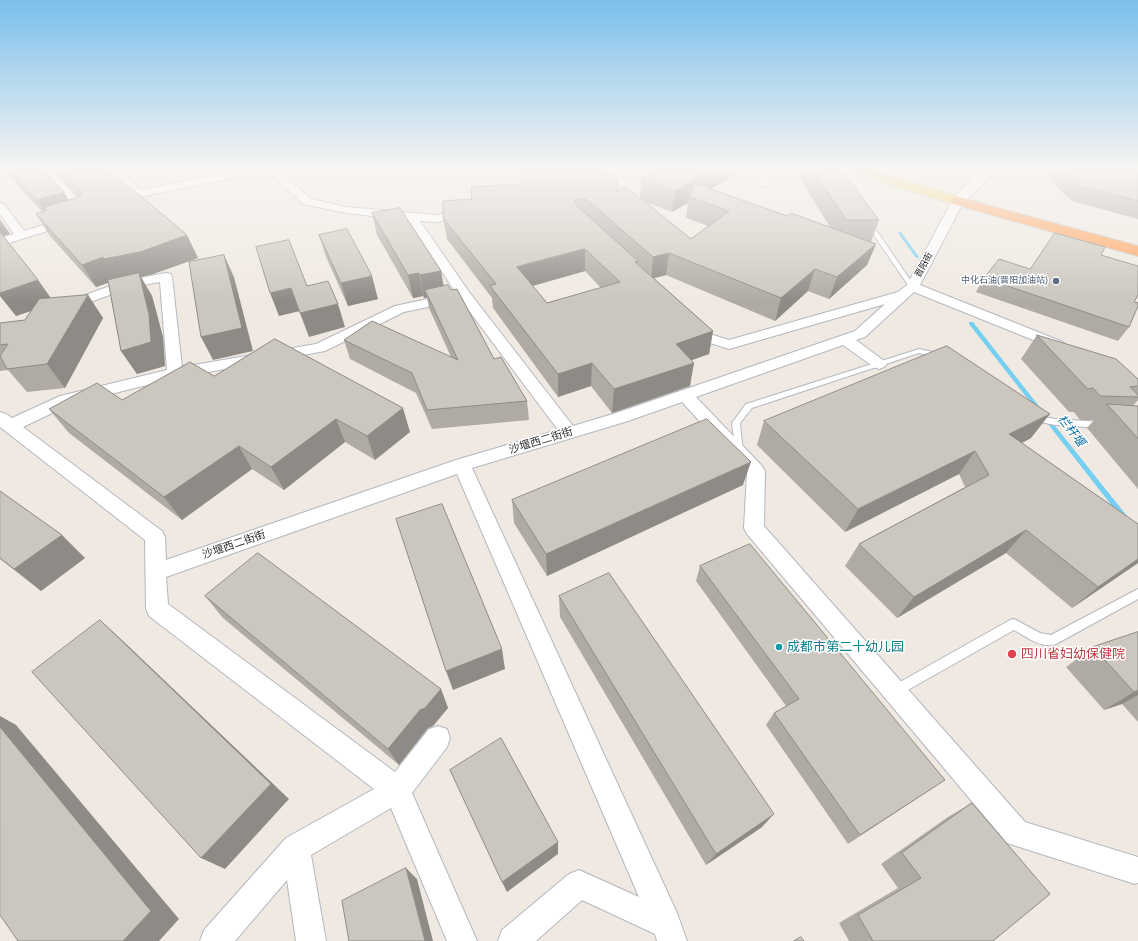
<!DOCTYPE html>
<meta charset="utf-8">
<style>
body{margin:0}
canvas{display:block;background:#efe9e1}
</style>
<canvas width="1138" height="941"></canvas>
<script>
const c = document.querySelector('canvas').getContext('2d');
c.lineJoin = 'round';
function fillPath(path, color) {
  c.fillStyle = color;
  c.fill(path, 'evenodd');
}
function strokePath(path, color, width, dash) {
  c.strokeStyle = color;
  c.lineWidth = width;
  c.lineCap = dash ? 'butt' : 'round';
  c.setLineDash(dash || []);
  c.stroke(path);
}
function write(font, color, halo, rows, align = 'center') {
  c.font = font + ' Helvetica,"Noto Sans SC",sans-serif';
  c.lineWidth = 3;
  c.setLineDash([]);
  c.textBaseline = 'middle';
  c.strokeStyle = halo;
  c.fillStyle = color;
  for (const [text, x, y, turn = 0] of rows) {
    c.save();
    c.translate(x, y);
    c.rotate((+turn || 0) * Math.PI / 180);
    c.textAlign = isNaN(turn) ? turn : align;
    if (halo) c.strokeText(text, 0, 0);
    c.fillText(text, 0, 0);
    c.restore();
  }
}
fillPath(new Path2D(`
 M899,232h2l18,25 -1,1h-2l-18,-25z
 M969,322h4l69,88 1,1 -1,1h-4l-69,-88z
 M1046,416l2,1 79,99 1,2 -1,2h-4l-79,-101 -1,-1z`), '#75cff0');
const lane = new Path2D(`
 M866,221h4l45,66 -1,1h-4l-45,-66z
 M919,349l19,4 6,6 -4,2 -8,-4 -13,-4 -167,55 -12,15 3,30 -4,3 -3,-1 -4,-32 14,-19z
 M1034,415l21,4 47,3 4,3 -4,3 -47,-3 -24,-5 -1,-2 1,-2z
 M1138,589v10l-82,45c-14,5 -30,-7 -42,-14l-115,65 -4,2 -4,-2 -2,-4 2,-4 119,-67 4,-1 26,14 11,2z`);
const street = new Path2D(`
 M39,170h11l43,45 -2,2 -91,29v-8l14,-4 -14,-20v-11l4,1 20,27 55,-17z
 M108,170h11l22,20 99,-20h22l-5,3 -118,24 -4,-1z
 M266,170h11l34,29 35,8 91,8 24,-7 4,1 2,2 -2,2 -27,9 -18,-1 49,71 104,134 43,-13 239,-82 30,-27 -156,45 -31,-10 -13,-13 2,-3c12,-3 14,7 23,11 6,2 13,4 19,6l169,-48 9,-7 45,-84 6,-3 4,1 2,2 -44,84 143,57 2,3 -2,3 -5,1 -5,-1 -139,-56 -49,45 -9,3 28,21 3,3 -3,3 -5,2 -5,-2 -31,-22 -147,52 66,69 3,5 -1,55 261,296 113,35v26l-3,1 -128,-41 -260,-309 -3,-6 3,-55 -65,-71 -54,19 -156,47 205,445 10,28h-30l-2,-7 -73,-34 -46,41h-38l4,-11 67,-56 10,-4 60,27 -182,-423 -291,103 2,27 227,168 34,-43 9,-3 9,3 3,9 -3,9 -35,46 65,148h-30l-56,-133 -80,47 15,86h-30l-9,-61 -52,61h-35l4,-11 82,-92 88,-49 -225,-173 -3,-7 -1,-69 -145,-113v-15l6,2 6,4 48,-22 107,-26 -7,-88 -28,5 -64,23 -5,-1 -2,-3 2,-3 61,-22 42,-8 5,1 1,3 10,90 134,-23 79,-38 61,-13 -48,-73 -62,-7 -43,-9zM461,300l97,130 -102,30 -290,100 -1,-23 -3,-6 -139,-104 48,-23 104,-26 150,-27 79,-39z
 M745,170c10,0 19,0 25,8l-2,8h-8l-1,-2 1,-5z`);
const secondary = new Path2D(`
 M982,170h14l-33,34h-10l-2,-3 2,-3z`);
const primary = new Path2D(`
 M852,170h20l91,28 2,3 -2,3h-10l-99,-31z`);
const highway = new Path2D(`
 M958,197l180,49v10l-185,-52 -2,-3 2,-3z`);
strokePath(lane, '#b4b7c1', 2);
strokePath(street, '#b4b7c1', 2);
strokePath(secondary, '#b4b7c1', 2);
strokePath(primary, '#c9c9c9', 2);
strokePath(highway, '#c9c9c9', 2);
fillPath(lane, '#fff');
fillPath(street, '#fff');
fillPath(secondary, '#fff');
fillPath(primary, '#f2d163');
fillPath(highway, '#ffa35c');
fillPath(new Path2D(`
 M4,170h39l25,30 10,-3 -26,-27h58l88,88 -45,16 -12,3 11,19 11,41 2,29 -28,8 -16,-23 -13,-68 -12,4 -46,-51 -14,-22 6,-2z
 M324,170h44l1,3 -44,-1z
 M394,170h211l12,21 23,7 1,-19 101,-9 -31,19 76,27 43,11 -30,-48 2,-9h39l38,50 -8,22 5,2 -9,21 -38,34 -21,-8 -33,30 -109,-46 -12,3 59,53 -4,23 -17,6 -2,26 -78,27 -21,-27 -33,11 -65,-89 -1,-10 -45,-59 -4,-21 29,-19 48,-15 3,-11h-128zM645,202l27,10 16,-9 -2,15 22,8 -17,13zM585,271l16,17 -54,15 -15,-17z
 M1055,170h83v49l-66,-18 -23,-21z
 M372,213l69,58 2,15 51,73 33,42 2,19 -97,9 -16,-36 -66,-34 -6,-19 107,17 -22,-49 -2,-10h-3l-1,-2 -10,2 -36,-63z
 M0,220l10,14 -7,2 35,44 13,18 37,-3 15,23 -38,70 -38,4 -19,-22 -8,1v-48l25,-3 6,-9 -15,5z
 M319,235l59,64 -30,7 -22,-49z
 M1101,255l33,47 -5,25 -11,14 -142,-49 8,-14z
 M1037,335l101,44v21l-5,6h5v83l-51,-61 7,-8h-14l-6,-8h-5l-48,-53z
 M214,376l196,56 -35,28 -30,-18 -61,48 -32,-21 -70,51 -113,-87 -20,-24 73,-9z
 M764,421l267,17 -9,5 116,81v39l-66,45 -66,-55 -109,65 -52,-52 14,-22 106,-57 -6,-13 -114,58 -88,-87z
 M743,485l-196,91 -33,-53 -2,-23z
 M0,491l85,67 -44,33 -41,-32z
 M700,566l230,224 -82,54 -82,-119 8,-12 12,-7 -90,-125z
 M205,596l236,93 7,19 -15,18 -5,2 -29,37 -176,-147z
 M559,596l203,231 -56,38 -146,-248z
 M1138,632v90l-16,-18 -18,6 -38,-43 27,-20z
 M972,803l21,138h-144l-10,-18 59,-35 -17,-24 67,-47z`), '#afaba4');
fillPath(new Path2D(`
 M711,170h31l-47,29 -6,-2 -1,6 -16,9 3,-21z
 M64,192l12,21 -32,-6 9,14h-2l-14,-21z
 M0,220l10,14 -10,3z
 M187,235l11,23 -45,16 -12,3 11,19 11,41 2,29 -28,8 -16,-23 -5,-71 -20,7 -14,-22 21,-8z
 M876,244l-9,21 -38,34 8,-22z
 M585,249v22l-67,19 -1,-23z
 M669,253l-3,22 -15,4 2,-22z
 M224,255l10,22 19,74 -40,9 -12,-23z
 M815,269l-7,22 -33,30 6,-23z
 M441,271l4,23 -20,-4 2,8h-3l-4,-23z
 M419,273l4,23 -10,2 -5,-23z
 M372,276l6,23 -30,7 -7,-23z
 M38,280l16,23 -38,13 -16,-20v-3z
 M291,288l9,23 -21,5 -9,-23z
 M88,295l15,23 -38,70 -18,-24z
 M338,304l7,23 -36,10 -9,-24z
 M713,331l-4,23 -37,13 4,-23z
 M592,363l-1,23 -33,11v-23z
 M694,363l-4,23 -78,27 2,-24z
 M403,408l7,24 -35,28 -8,-24z
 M1050,414l-19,24 -39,20 17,-24z
 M336,419l9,23 -61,48 -13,-23z
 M239,446l13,23 -70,51 -18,-23z
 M975,451l-16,23 -114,58 13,-23z
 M751,462l-8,23 -196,91 -1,-22z
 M1026,530l-20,23 -109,65 17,-21z
 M62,535l23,23 -44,33 -27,-22z
 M1138,559v4l-66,45 26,-21z
 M100,620l23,21 166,158 -64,70 -24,-11z
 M502,649l3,20 -52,21 -7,-19z
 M441,689l7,19 -15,18 -5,2 -29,37 -11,-16 32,-39z
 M1138,690v5l-16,9 -18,6 30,-18z
 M0,716l16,9 163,194 -20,22h-36l-123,-214z
 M774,814l-12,13 -56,38 10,-11z
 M558,842v12l-51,38 -5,-10z
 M406,868l11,11 16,62h-8z`), '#8e8b86');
const building = new Path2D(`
 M10,170h33l21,22 -27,8z
 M60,170h50l18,17h2l57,48 -47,17 -36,7 -1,-2 -21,8 -46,-51 11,-4 -3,-3 35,-10 3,-4z
 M523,170h82l12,10v11l8,-5 66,53 38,-28 -40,-14 5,-14 93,33 4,-3 85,31 -39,33 -22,-8 -34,29 -112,-45 -16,4 -67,-58h-10l-2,4 64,58 -3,1 78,69 -37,13 18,19 -80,26 -22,-26 -34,11 -68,-88 6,-2 -53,-66v-17l29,-2 -1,-12 49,-3zM585,249l35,33 -73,21 -30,-36z
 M657,170h54l-36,21 -34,-12z
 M813,170h28l38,50h-32z
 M1063,170h75v31l-58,-15z
 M400,208l41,63 -21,4 -1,-2 -11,2 -36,-62z
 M347,229l25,47 -31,7 -22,-48z
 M0,232l38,48 -38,13z
 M1055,233l50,14 -4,8 37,11v29l-4,7 4,1v3l-9,21 -145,-49 15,-19 31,10z
 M289,240l18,46 21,-5 10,23 -38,9 -9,-25 -21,5 -14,-46z
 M224,255l18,73 -41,9 -12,-75z
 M139,273l10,41 2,28 -30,9 -13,-71z
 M448,285l3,5 6,-1 37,70 7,-2 26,44 -100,9 -15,-37 -68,-33 28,-19 86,39 -33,-70z
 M88,295l-41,69 -40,5 -7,-13 8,-12 -8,1v-22l25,-3 14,-21z
 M1037,335l79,24 22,20v7l-8,1 8,8v2l-38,-1 -7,-8 -5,1z
 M275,339l128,69 -36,28 -31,-17 -65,48 -32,-21 -75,51 -115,-88 48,-26 25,17 68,-38 24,14z
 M947,346l103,68 -41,20 129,90v35l-40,28 -72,-57 -112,67 -55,-53 130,-69 -14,-24 -117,58 -94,-88z
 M1107,404l31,2v32z
 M707,419l44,43 -205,92 -34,-54z
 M0,491l62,44 -48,34 -14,-11z
 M442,504l60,145 -56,22 -50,-152z
 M750,544l195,236 -85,55 -86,-122 25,-14 -99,-133z
 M258,553l183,136 -16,19 -5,2 -32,39 -183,-153z
 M609,573l165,241 -58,40 -157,-258z
 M100,620l171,164 -70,74 -169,-186z
 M1138,632v58l-4,2 -41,-45z
 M0,727l151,184 -28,30h-105l-18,-26z
 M501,738l57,104 -56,40 -52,-112z
 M972,803l78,91 -57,47h-120l-15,-26 63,-37 -19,-25z
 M406,868l19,73h-76l-7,-40z
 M801,937l3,4h-10z`);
fillPath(building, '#cbc7bf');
strokePath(building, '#8e8b86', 1);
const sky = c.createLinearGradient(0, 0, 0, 302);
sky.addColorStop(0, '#7abfeb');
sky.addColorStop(0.56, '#f8f5f2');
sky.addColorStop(1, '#f8f5f200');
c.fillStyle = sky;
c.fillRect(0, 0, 1138, 302);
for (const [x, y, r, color] of [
 [1056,281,4,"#5c6f8a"],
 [779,647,4,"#0f9aa8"],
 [1012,654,5,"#e0444e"]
]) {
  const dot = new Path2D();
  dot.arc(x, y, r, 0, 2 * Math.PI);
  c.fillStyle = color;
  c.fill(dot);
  strokePath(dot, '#fff', 1.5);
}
write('9px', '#2e2e2e', '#fff', [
 ["晋阳街",924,265,-61]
]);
write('9px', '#4e5e75', '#fff', [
 ["中化石油(晋阳加油站)",1048,281]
], 'right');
write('11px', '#2e2e2e', '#fff', [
 ["沙堰西二街街",541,441,-17],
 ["沙堰西二街街",234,545,-19]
]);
write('italic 12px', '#0d6fa3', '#fff', [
 ["栏杆堰",1071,431,52]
]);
write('13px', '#0d838f', '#fff', [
 ["成都市第二十幼儿园",787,647]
], 'left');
write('13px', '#be3a42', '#fff', [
 ["四川省妇幼保健院",1021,654]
], 'left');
</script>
